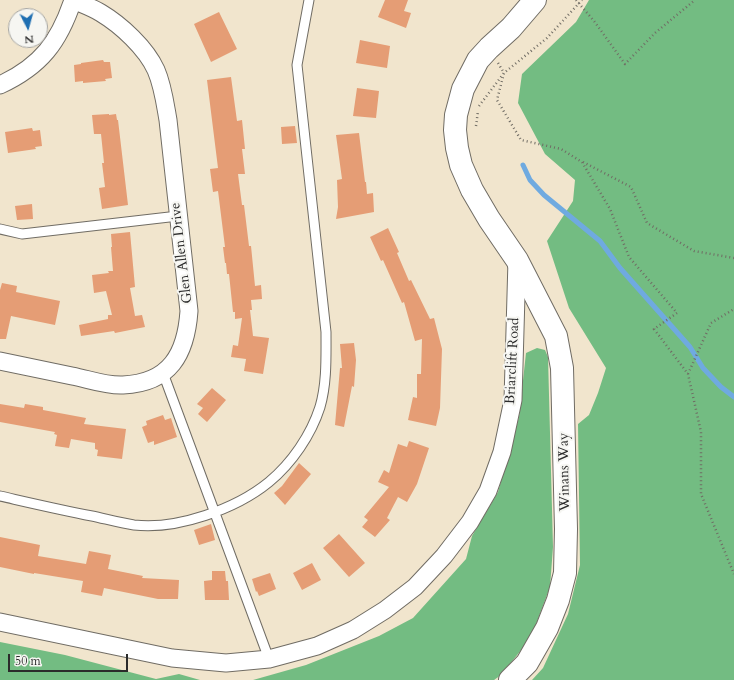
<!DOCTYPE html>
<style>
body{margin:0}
#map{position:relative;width:734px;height:680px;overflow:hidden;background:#f1e5cd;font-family:Cardo,serif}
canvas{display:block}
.north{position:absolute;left:8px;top:8px;width:40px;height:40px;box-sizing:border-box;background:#f6f6f2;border:1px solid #a5a5a2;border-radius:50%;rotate:174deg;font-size:11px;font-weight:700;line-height:16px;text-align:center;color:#2b2b2b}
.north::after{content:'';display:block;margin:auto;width:14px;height:18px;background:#1f6fb2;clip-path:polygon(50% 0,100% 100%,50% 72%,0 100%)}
.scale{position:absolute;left:8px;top:654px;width:120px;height:18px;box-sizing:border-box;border:2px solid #2b2b2b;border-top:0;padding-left:5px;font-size:12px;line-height:14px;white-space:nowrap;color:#2b2b2b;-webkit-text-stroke:3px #f6f6f2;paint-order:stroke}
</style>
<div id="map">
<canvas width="734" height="680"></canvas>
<div class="north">N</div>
<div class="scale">50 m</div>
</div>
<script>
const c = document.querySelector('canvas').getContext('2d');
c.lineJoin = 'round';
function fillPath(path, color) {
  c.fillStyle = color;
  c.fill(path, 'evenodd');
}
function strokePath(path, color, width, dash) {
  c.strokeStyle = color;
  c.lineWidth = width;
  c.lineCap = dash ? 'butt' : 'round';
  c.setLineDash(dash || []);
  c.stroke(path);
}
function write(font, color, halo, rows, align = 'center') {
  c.font = font + ' Cardo,serif';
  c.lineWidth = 4;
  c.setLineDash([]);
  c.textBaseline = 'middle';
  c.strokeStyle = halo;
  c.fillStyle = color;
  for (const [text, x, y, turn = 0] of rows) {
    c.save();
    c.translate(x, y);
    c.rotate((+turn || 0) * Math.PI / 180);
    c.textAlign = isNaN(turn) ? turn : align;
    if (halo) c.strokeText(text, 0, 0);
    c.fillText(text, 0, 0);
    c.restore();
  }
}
fillPath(new Path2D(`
 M589,0h145v680h-202l11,-12 25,-54 12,-49 -2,-141 11,-9 9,-22 8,-25 -37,-60 -22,-67 26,-40 2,-21 -30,-26 -27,-51 4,-29 54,-52z
 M537,348l8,2 3,7 5,190 -3,40 -15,40 -9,17 -25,31 -7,5h-241l53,-15 73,-29 34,-18 53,-59 6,-23 26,-44 21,-75 7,-64z
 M0,642l65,13 91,24 23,-5 21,6h-200z`), '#73bc82');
strokePath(new Path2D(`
 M523,165l7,15 14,15 56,46 20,27 70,79 13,21 18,19 13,10`), '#6faae0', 5);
fillPath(new Path2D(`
 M385,0h23l-4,11 7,2 -5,15 -28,-11z
 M219,12l18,37 -26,13 -17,-38z
 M360,40l30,6 -3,22 -31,-5z
 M103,60l1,2h6l2,16 -7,1 1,2 -23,2v-2l-8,1 -1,-17 7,-1v-1z
 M231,77l6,44 5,-1 3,29h-3l3,25h-7l4,31h2l5,41h2l4,40 6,-1 1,14 -11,1 1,10h-2l3,26 16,2 -6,36 -19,-3 2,-12 -15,-2 2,-12 5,1 4,-28 -7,1v-7h-2l-4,-38h-2l-1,-11h-1l-2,-16h2l-7,-56 -5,1 -3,-23 8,-1 -11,-88z
 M357,88l22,3 -3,27 -23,-2z
 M109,114v1l7,-1 1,6h1l10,85 -26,4 -3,-21 6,-1 -3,-24h2l-3,-29h-7l-2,-19z
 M295,126l2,17 -15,1 -1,-17z
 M32,128l1,3 7,-1 2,16 -7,1 1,2 -28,4 -3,-21z
 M359,133l6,49h1l1,12 6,-1 1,19 -38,7 2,-12 -1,-27 5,-1 -6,-44z
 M32,204l1,15 -16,1 -2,-14z
 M388,228l11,24 -2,1 12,28 2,-1 19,39 4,-1 8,31 -2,59 -4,18 -28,-6 5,-23 4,1v-24h4l1,-35 -7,2 -11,-39 -2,1 -19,-43 -2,1 -11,-24z
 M130,232l5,55 -5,1 5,28 7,-1 3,12 -30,6 -1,-2 -33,5 -2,-11 29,-6v-4h4l-6,-24 -12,2 -2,-18 17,-2 -1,-2h5l-2,-24h1l-1,-13z
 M2,283l15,3 -1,6 44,9 -5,24 -44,-9 -5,23h-6v-49z
 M354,343l2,17 -2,27 -2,-1 -8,41 -9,-2 5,-57h2l-2,-24z
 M212,388l14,12 -19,22 -9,-8 5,-6 -6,-4z
 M0,404l24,4 1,-4 18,3v3l43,8 -2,6 42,5 -4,30 -25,-3 1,-6 -3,-1v-6l-24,-4 -2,9 -14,-2 2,-11 -3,-1 1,-2 -55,-10z
 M163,415l2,5 6,-2 6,19 -23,8v-4l-6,2 -6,-16 5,-2 -1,-4z
 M409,441l20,7 -12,36 -10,18 -9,-5 -11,21 3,2 -15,17 -13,-10 6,-7 -4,-3 25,-30 -11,-5 6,-12 5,3 9,-29 9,3z
 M299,463l12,11 -26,31 -11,-12 8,-7z
 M211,524l4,16 -16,5 -5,-15z
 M339,534l26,29 -16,14 -26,-29z
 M0,537l40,8 -2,11 48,8 3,-13 22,4 -3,14 35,7 -1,2 37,2 -1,19h-20l-54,-11 -2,8 -21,-4 2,-11 -49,-8v1l-34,-7z
 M312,563l9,17 -19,10 -9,-17z
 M212,571h13l1,10h2l1,19h-24l-1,-19 8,-1z
 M270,573l6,16 -17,7 -2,-5 -1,1 -4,-13z`), '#e59d75');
const service = new Path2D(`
 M0,229l22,5 156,-18
 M163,373l106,286
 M0,496c31,7 61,14 92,20 14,3 28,7 42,9 43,5 102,-16 135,-43 23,-19 42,-47 51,-75 7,-24 6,-50 6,-75l-29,-267 12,-65`);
const minor = new Path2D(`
 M0,85c41,-19 59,-43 73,-85
 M0,361c24,5 48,10 72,15 16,3 34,10 51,9 47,-2 63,-31 66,-74l-21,-191c-3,-17 -5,-34 -12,-50 -10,-22 -35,-45 -55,-57 -8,-5 -19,-9 -28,-13
 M0,622l172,36 54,5 43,-4 48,-13 36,-16 32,-20 30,-23 29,-31 26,-34 18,-31 14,-39 11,-52 4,-140`);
const tertiary = new Path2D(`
 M510,680l17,-17 20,-35 11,-28 7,-27 1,-44 -4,-161 -6,-32 -39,-76 -28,-41 -17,-29 -11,-25 -4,-17 -2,-18 1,-15 7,-26 15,-29 11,-12 22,-20 24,-28`);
strokePath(service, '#706c64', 11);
strokePath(minor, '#706c64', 19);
strokePath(tertiary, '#706c64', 24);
strokePath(new Path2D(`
 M576,0l18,21 31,43 30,-31 40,-33
 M498,63l6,10 -7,27 24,40 40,9 21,13 28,47 19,48 48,56 -23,16 34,45 13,58v62l33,80
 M479,106l25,-33 43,-35 35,-38
 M476,126l2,-15
 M583,162l48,25 16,36 47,28 40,7
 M688,374l23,-51 23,-14`), '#706c64', 2.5, [1, 3]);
strokePath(service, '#fff', 9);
strokePath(minor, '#fff', 17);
strokePath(tertiary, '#fff', 22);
write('14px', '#2b2b2b', '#f6f6f2', [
 ["Glen Allen Drive",182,253,-97],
 ["Briarclift Road",513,361,-87],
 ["Winans Way",565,472,-91]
]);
</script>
